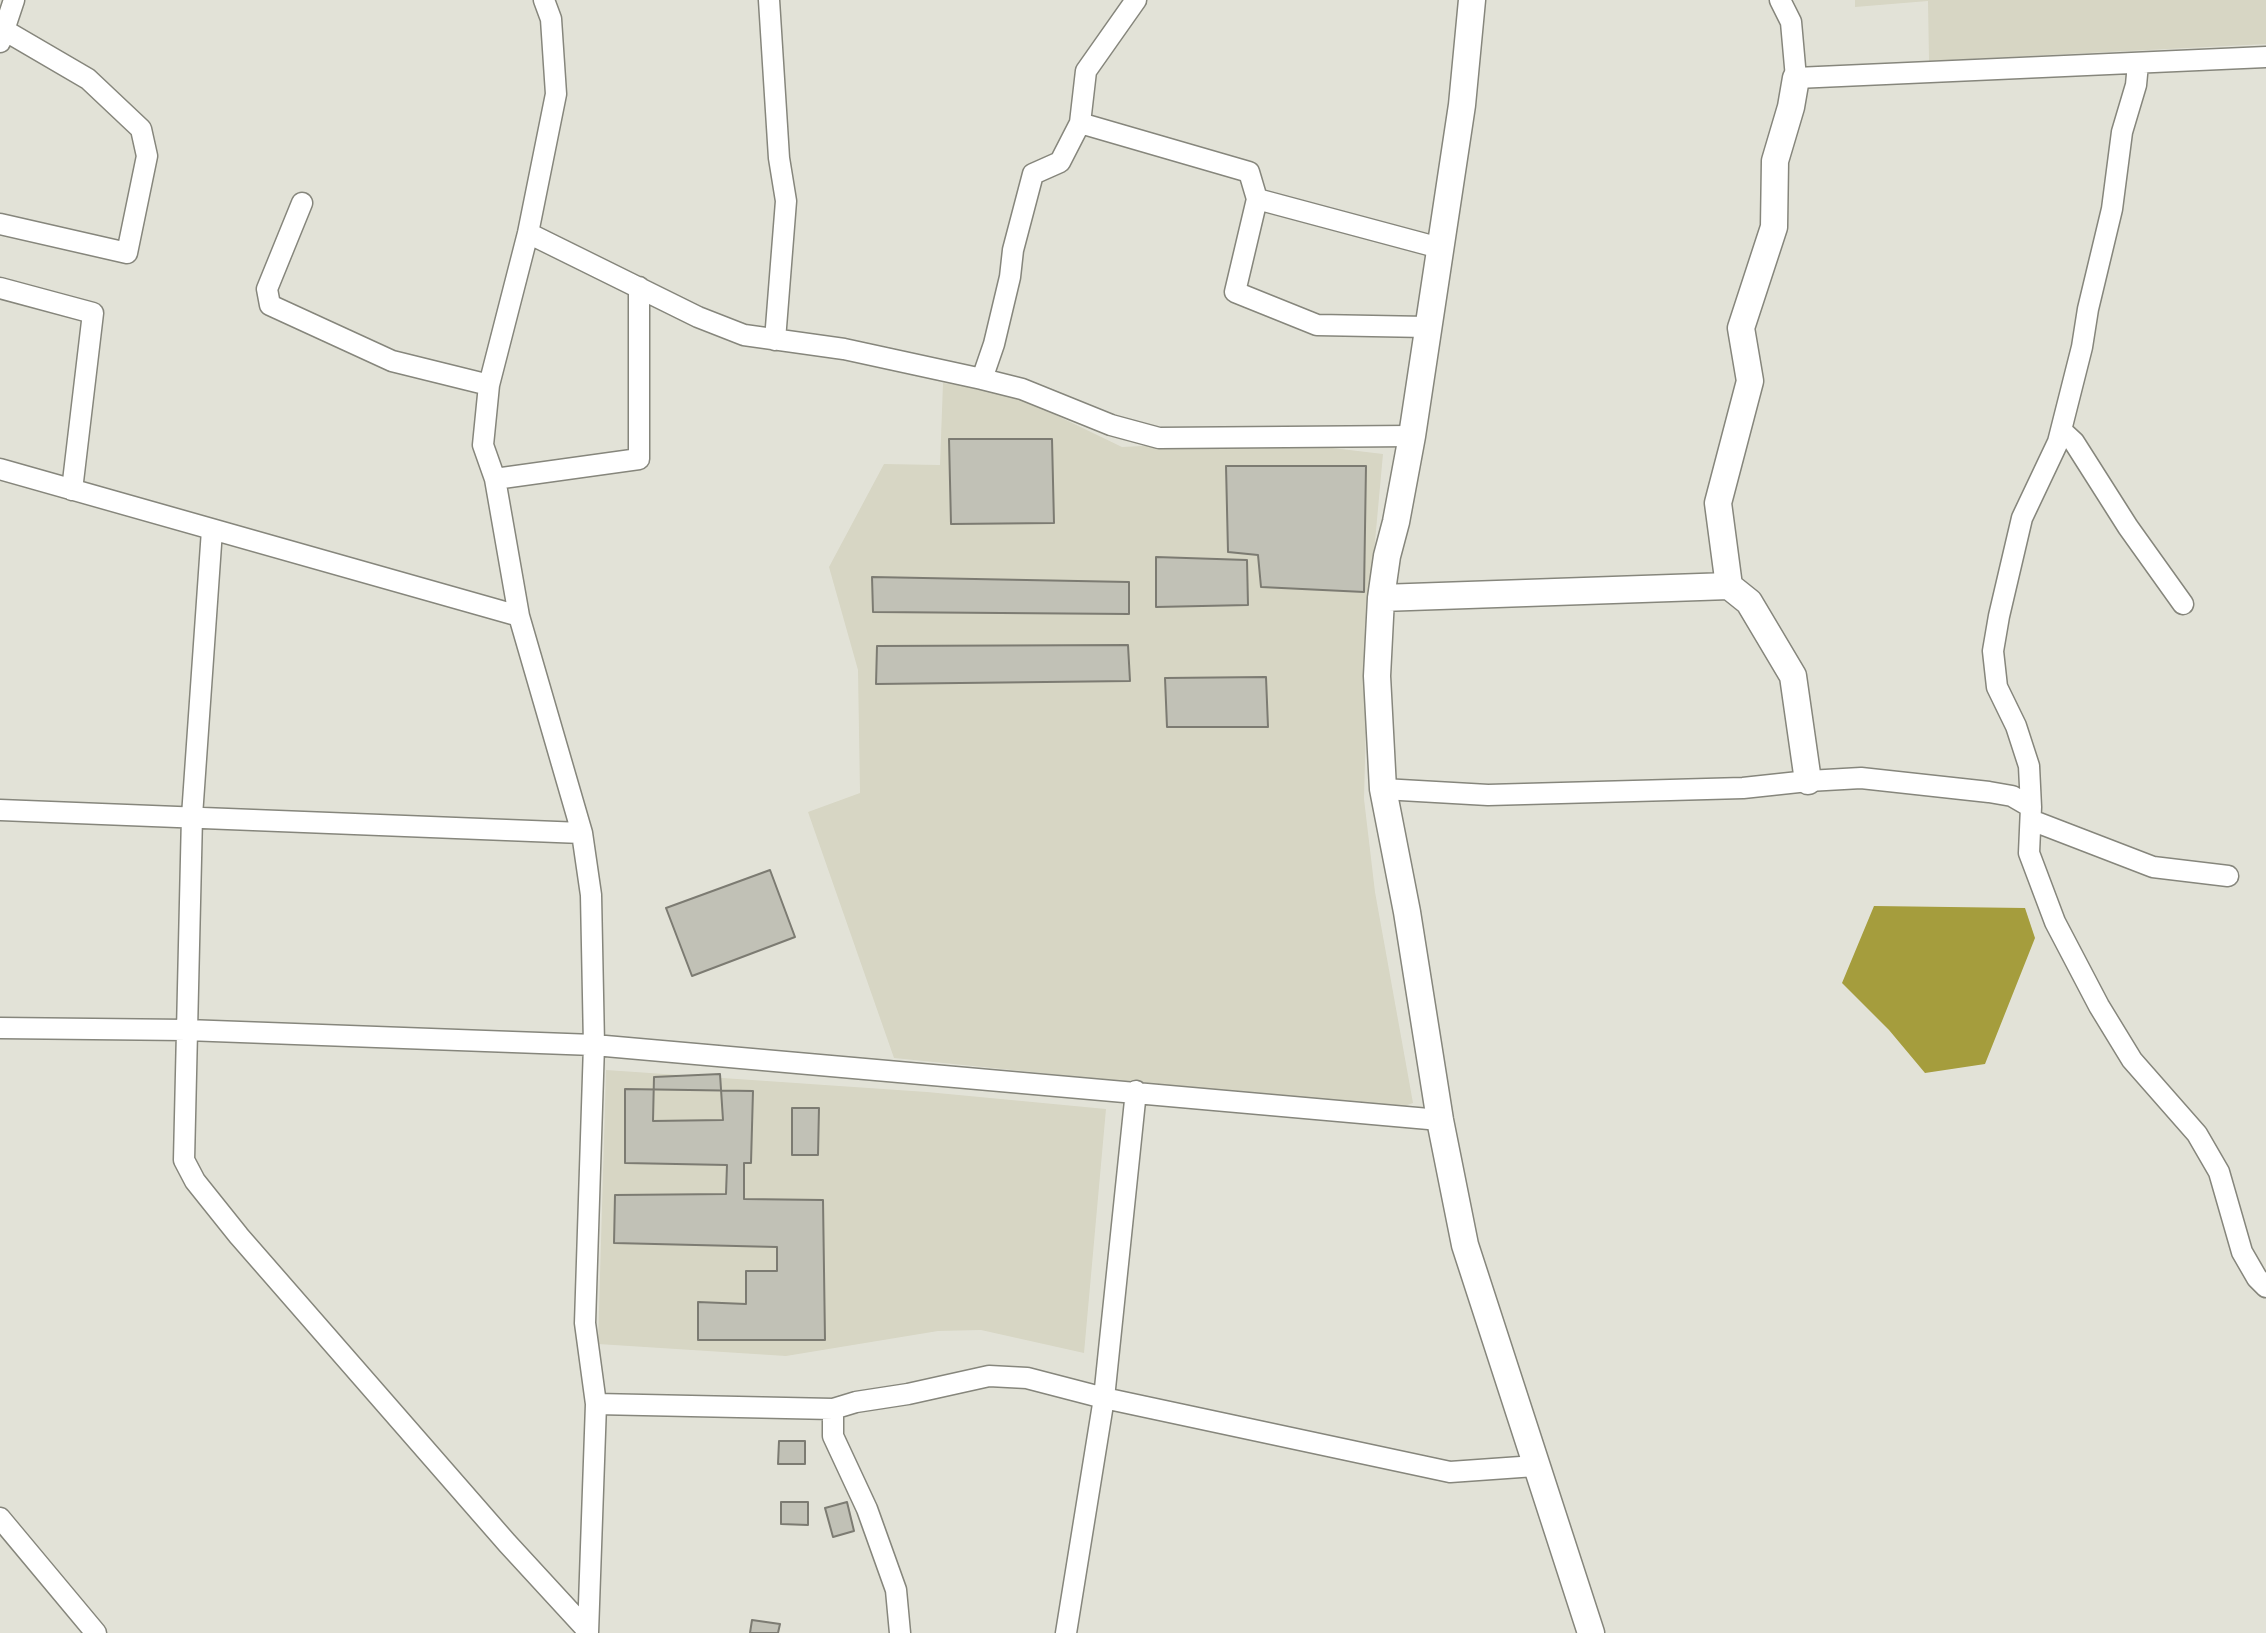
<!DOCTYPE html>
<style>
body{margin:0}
canvas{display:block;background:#e2e2d7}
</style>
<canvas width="2266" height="1633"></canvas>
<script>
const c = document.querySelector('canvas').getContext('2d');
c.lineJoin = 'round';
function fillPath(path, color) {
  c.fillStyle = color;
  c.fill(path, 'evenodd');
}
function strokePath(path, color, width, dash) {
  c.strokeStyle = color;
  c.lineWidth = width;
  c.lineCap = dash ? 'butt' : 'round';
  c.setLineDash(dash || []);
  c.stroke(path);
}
fillPath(new Path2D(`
 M1855,0h411v44l-337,17 -1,-60 -73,6z
 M943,383l65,9 114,55 143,-7 118,14 -14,153 -5,192 11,93 38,211 -17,6 -502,-51 -86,-246 52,-19 -2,-123 -29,-103 55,-103 56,1z
 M606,1070l321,22 179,17 -22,244 -103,-23 -43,1 -152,25 -188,-12z`), '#d7d6c4');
fillPath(new Path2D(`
 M1874,906l151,2 10,30 -50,126 -60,9 -36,-43 -47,-47z`), '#a59d3d');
const building = new Path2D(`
 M949,439h103l2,84 -103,1z
 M1226,466h140l-2,126 -103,-5 -3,-32 -30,-3z
 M1156,557l91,3 1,45 -92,2z
 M872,577l257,5v32l-256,-2z
 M1128,645l2,36 -254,3 1,-38z
 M1266,677l2,50h-101l-2,-49z
 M770,870l25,67 -103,39 -26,-68z
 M720,1074l3,46 -70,1 1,-44z
 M625,1089l128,2 -2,72h-7v36l79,1 2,140h-127v-38l48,2v-33h31v-24l-163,-4 1,-48 111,-1 1,-29 -102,-2z
 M792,1108h27l-1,47h-26z
 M779,1441h26v23h-27z
 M781,1502h27v23l-27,-1z
 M847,1502l7,29 -21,6 -8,-29z
 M752,1620l28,4 -2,9h-28z`);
fillPath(building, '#c1c1b6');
strokePath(building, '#7c7b72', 2);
const minor = new Path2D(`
 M544,0l7,19 5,75 -28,139 -39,152 -6,60 12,34 24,137 63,217 9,62 3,150 -9,278 11,81 -8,229
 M769,0l10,158 7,43 -11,139
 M1780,0l11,22 5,56 470,-21
 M0,42l14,-42
 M2138,64l-2,21 -14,47 -10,77 -24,100 -6,38 -24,95 -36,76 -23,98 -6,35 4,36 19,39 13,40 2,41 -2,46 26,69 44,84 33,54 65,74 22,38 23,80 15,26 9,9
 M1080,123l169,49 8,27 183,49
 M1257,199l-22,93 82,33 110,2
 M302,203l-35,86 3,16 122,56 97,24
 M0,224l127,29 20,-97 -6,-27 -53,-50 -84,-49
 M528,233l170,84 46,18 100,14 138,30 40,10 89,36 48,13 253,-2
 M0,288l93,25 -21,177
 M982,379l12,-35 16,-67 3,-27 20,-76 27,-12 20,-39 6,-52 50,-71
 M2061,430l13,12 54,85 55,77
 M0,469l519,147
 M495,479l144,-20v-172
 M212,530l-20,286 -8,344 11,21 44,55 268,307 81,88
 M1383,789l105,6 255,-7 65,-7 53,-3 128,14 23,4 19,11
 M0,810l582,23
 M2031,820l122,47 75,9
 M0,1028l186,2 408,15 846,75
 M596,1404l237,5 23,-7 52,-8 81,-18 38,2 77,20 346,74 85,-6
 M833,1409v27l34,73 29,81 4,43
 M0,1518l96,115
 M1066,1633l38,-235 32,-307`);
const tertiary = new Path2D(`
 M1472,0l-10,105 -50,331 -16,86 -9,34 -6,42 -4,78 6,113 24,123 33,208 25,125 126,388
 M1796,78l-5,29 -16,54 -1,66 -33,101 9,53 -32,122 11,83 20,16 44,74 15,105
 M1381,598l348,-12`);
strokePath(minor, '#86867c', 23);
strokePath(tertiary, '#86867c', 29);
strokePath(minor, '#fff', 20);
strokePath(tertiary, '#fff', 26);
</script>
